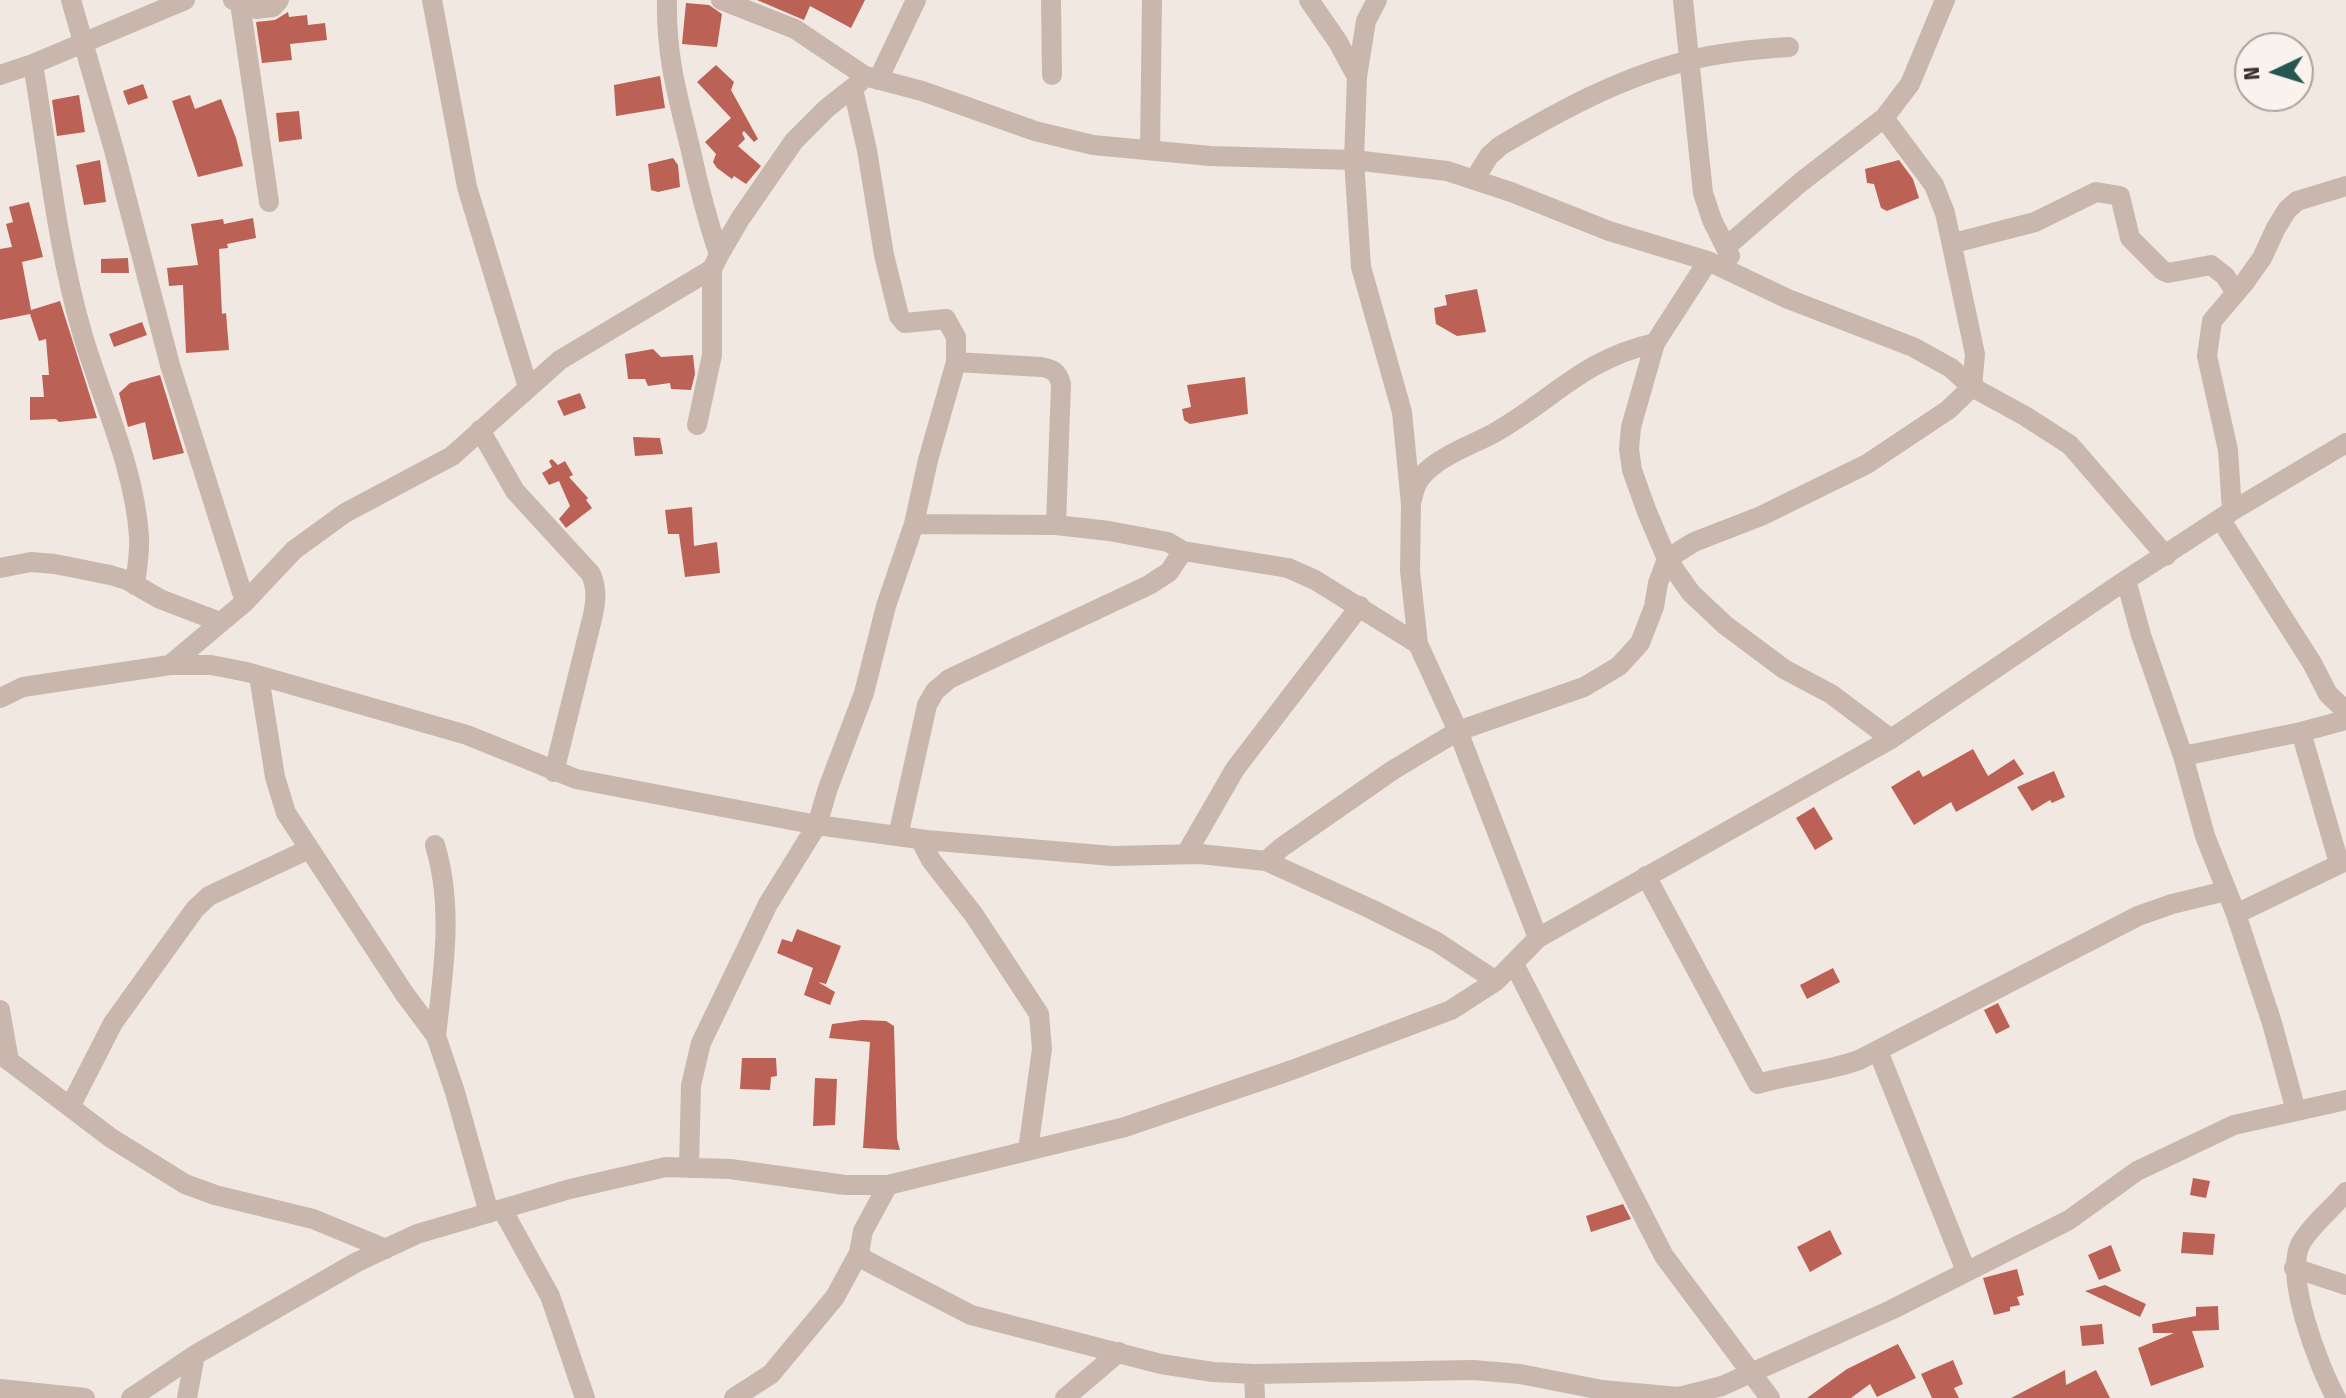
<!DOCTYPE html>
<style>
body{margin:0}
#map{position:relative;width:2346px;height:1398px;overflow:hidden;background:#f1e8e1;font-family:"Fira Sans Condensed",sans-serif}
canvas{display:block}
.north{position:absolute;left:2234px;top:32px;width:80px;height:80px;box-sizing:border-box;background:#f9f2ed;border:2px solid #aca49f;border-radius:50%;rotate:266deg;font-size:22px;font-weight:700;line-height:32px;text-align:center;color:#382e2b}
.north::after{content:'';display:block;margin:auto;width:28px;height:36px;background:#245653;clip-path:polygon(50% 0,100% 100%,50% 72%,0 100%)}
</style>
<div id="map">
<canvas width="2346" height="1398"></canvas>
<div class="north">N</div>
</div>
<script>
const c = document.querySelector('canvas').getContext('2d');
c.lineJoin = 'round';
function fillPath(path, color) {
  c.fillStyle = color;
  c.fill(path, 'evenodd');
}
function strokePath(path, color, width, dash) {
  c.strokeStyle = color;
  c.lineWidth = width;
  c.lineCap = dash ? 'butt' : 'round';
  c.setLineDash(dash || []);
  c.stroke(path);
}
fillPath(new Path2D(`
 M757,0h108l-14,28 -41,-22 -6,14z
 M686,3l23,2 13,9 -5,33 -35,-3z
 M288,12l1,5 18,-2 1,10 17,-2 2,17 -37,4 2,16 -30,3 -6,-41 19,-2z
 M716,65l18,17 -3,8 27,49 -4,3 -10,-11 -2,2 3,6 -7,7 23,20 -15,18 -12,-8 -2,3 -15,-11 -4,-6 3,-8 -11,-12 26,-24 -34,-36z
 M660,76l5,32 -49,8 -2,-31z
 M143,84l5,14 -20,7 -5,-14z
 M79,95l6,37 -28,4 -5,-36z
 M190,95l5,14 26,-10 15,39 7,28 -45,11 -26,-76z
 M299,111l3,28 -23,3 -3,-29z
 M673,158l5,7 2,22 -22,5 -7,-2 -3,-26z
 M100,160l6,42 -22,3 -8,-40z
 M1899,160l14,19 6,19 -32,13 -6,-3 -7,-24 -7,-1 -2,-14z
 M29,202l14,55 -21,5 9,48 29,-9 37,117 -38,4 -3,-3 -26,1v-23h14l-2,-22h7l-3,-36 -7,2 -9,-27 -30,6v-71l12,-2 -6,-23 7,-2 -4,-15z
 M253,218l3,20 -29,6 1,4 -9,1 3,65 4,-1 3,37 -43,3 -3,-68 -14,1 -2,-18 31,-3 -7,-41 32,-5 1,5z
 M128,258l1,15h-28v-14z
 M1477,289l9,43 -29,4 -21,-12 -2,-16 13,-3 -2,-10z
 M142,322l5,13 -33,12 -5,-13z
 M653,349l8,8 32,-2 2,19 -4,16 -20,-1 -1,-6 -22,3 -3,-7h-17l-3,-25z
 M160,375l24,78 -31,7 -8,-38 -17,5 -9,-34 11,-10z
 M1245,377l3,37 -58,10 -6,-4 -2,-11 9,-2 -4,-22z
 M580,393l6,15 -22,8 -7,-15z
 M633,437l27,1 3,16 -28,2z
 M552,459l6,6 7,-4 8,14 -4,2 19,21 -2,2 6,8 -26,20 -7,-9 11,-13 -11,-25 -10,4 -7,-12 10,-6 -3,-6z
 M692,507l2,39 23,-4 3,31 -35,4 -6,-43h-11l-3,-24z
 M1973,749l15,27 26,-17 10,15 -68,38 -5,-10 -37,23 -23,-38 28,-17 4,7z
 M2054,771l11,26 -13,6 -2,-3 -18,11 -15,-24z
 M1814,807l19,32 -18,11 -19,-32z
 M797,929l44,17 -15,38 -8,-2 17,10 -5,13 -26,-10 9,-27 -36,-15 5,-14 10,3z
 M1833,968l7,14 -33,17 -7,-14z
 M1998,1003l12,24 -14,7 -12,-24z
 M862,1020l24,1 8,5 3,113 3,11 -37,-2 7,-106 -41,-4 3,-14z
 M742,1058h34l1,18 -6,1 -1,13 -30,-1z
 M815,1078l22,1 -2,46 -22,1z
 M2193,1178l17,3 -4,17 -16,-3z
 M1623,1204l8,15 -40,13 -5,-16z
 M1830,1230l12,24 -32,18 -13,-25z
 M2183,1232l32,2 -2,21 -32,-2z
 M2111,1245l10,26 -22,9 -11,-25z
 M2017,1269l7,26 -7,2 3,8 -10,2v4l-16,4 -11,-37z
 M2105,1285l41,19 -6,13 -55,-26z
 M2218,1306l1,24 -27,1 12,36 -53,19 -13,-38 36,-15h-21l-1,-9 44,-8v-9z
 M2102,1324l2,20 -22,2 -2,-20z
 M1898,1344l18,34 -39,19 -7,-13 -19,14h-44l40,-29z
 M1953,1360l10,24 -9,4 5,10h-27l-11,-24z
 M2065,1370l1,15 30,-15 14,28h-99z`), '#bb6155');
strokePath(new Path2D(`
 M71,0l43,150 56,215 75,237
 M233,0l23,9 17,-2 6,-7
 M432,0l35,187 61,200
 M667,0c-1,57 10,93 23,147 8,37 17,72 29,108
 M721,0l74,29 70,47 57,15 113,40 58,14 117,11 144,4 93,11 64,21 98,39 99,30 80,38 125,48 38,21 21,19 53,29 45,29 96,111
 M1051,0l1,75
 M1309,0l29,42 19,35
 M1377,0l-11,21 -9,56 -3,83 7,107 41,145 9,92 -1,67 8,73 40,87 80,207
 M1683,0l20,193 9,27 18,36
 M240,3l29,199
 M33,64c15,90 24,184 50,272 20,67 51,130 56,200 1,16 -2,33 -4,49
 M0,75l33,-11 152,-64
 M878,80l38,-80
 M1150,150l2,-150
 M1474,180l15,-24 11,-10c59,-35 123,-70 191,-86 32,-8 65,-11 98,-13
 M1954,243l81,-21 61,-30 24,4 10,42 32,32 6,3 43,-8 14,11 11,17
 M1726,247l75,-65 83,-64 26,-34 35,-84
 M1708,261l-53,82 -24,84 -2,22 3,21 15,42 20,47 24,34 34,32 59,44 47,25 60,45
 M956,362l85,5c12,2 17,5 20,17l-5,141
 M697,425l15,-70v-86l7,-14 21,-36 54,-78 33,-33 33,-26
 M480,430l35,61 76,83c6,15 5,25 2,41l-39,157
 M1412,500c3,-16 8,-25 22,-35 18,-14 40,-21 60,-32 60,-34 89,-74 161,-90
 M2232,511l-4,-61 -21,-94 5,-35 33,-39 17,-24 14,-30 11,-18 10,-9 49,-15
 M2221,520l91,143 16,31 18,17
 M914,524l142,1 53,6 59,11 15,9 105,17 27,12 103,64
 M0,568l31,-6 24,2 55,11 17,5 33,19 60,23
 M2126,580l15,55 42,121 22,80 31,78 36,109 24,88
 M170,665l75,-63 49,-52 51,-37 107,-57 108,-96 152,-91
 M259,676l16,101 11,36 118,180 32,43 19,56 34,121
 M0,698l23,-11 147,-22h41l36,7 220,63 109,44 241,46 109,15 186,16 88,-2 66,7 105,48 66,33 59,39
 M2301,732l38,131
 M2183,756l118,-24 45,-12
 M898,836l29,-131 8,-14 14,-12 200,-94 20,-13 14,-21
 M920,839l11,21 43,55 65,99 3,35 -14,101
 M435,845c19,62 8,128 1,191
 M1186,854l49,-85 125,-163
 M1266,861l16,-14 111,-77 65,-39 126,-44 35,-21 21,-23 14,-36 4,-24 9,-24 27,-17 67,-26 106,-52 81,-54 24,-23 3,-33 -30,-141 -11,-28 -50,-67
 M1646,876l112,208c33,-10 68,-12 101,-24l279,-144 34,-12 54,-13
 M2236,914l110,-53
 M1514,964l150,292 106,142
 M0,1010l9,51
 M1878,1051l88,220
 M0,1054l111,84 74,46 30,11 98,24 73,30
 M70,1107l43,-84 82,-114 14,-13 100,-47
 M689,1168l2,-83 10,-42 67,-139 49,-79 11,-37 36,-95 22,-87 28,-82 14,-64 28,-98v-25l-10,-18 -41,4 -6,-7 -15,-61 -17,-105 -14,-61
 M502,1209l48,87 35,102
 M859,1253l6,7 106,55 190,49 52,8 41,2 219,-4 47,4 82,16 77,7 43,-11 169,-76 178,-90 68,-49 97,-46 112,-25
 M2294,1268l52,17
 M1254,1374l1,24
 M0,1389l85,9
 M131,1398l64,-43 162,-93 60,-28 153,-45 96,-22 64,2 115,16h43l237,-58 167,-57 159,-60 45,-29 42,-43 353,-199 235,-159 106,-69 114,-68
 M187,1398l8,-43
 M734,1398l37,-24 64,-77 24,-44 4,-22 25,-46
 M1065,1398l54,-46
 M2336,1398c-17,-31 -53,-123 -35,-155 11,-19 31,-34 45,-51`), '#c9b7ae', 20);
</script>
